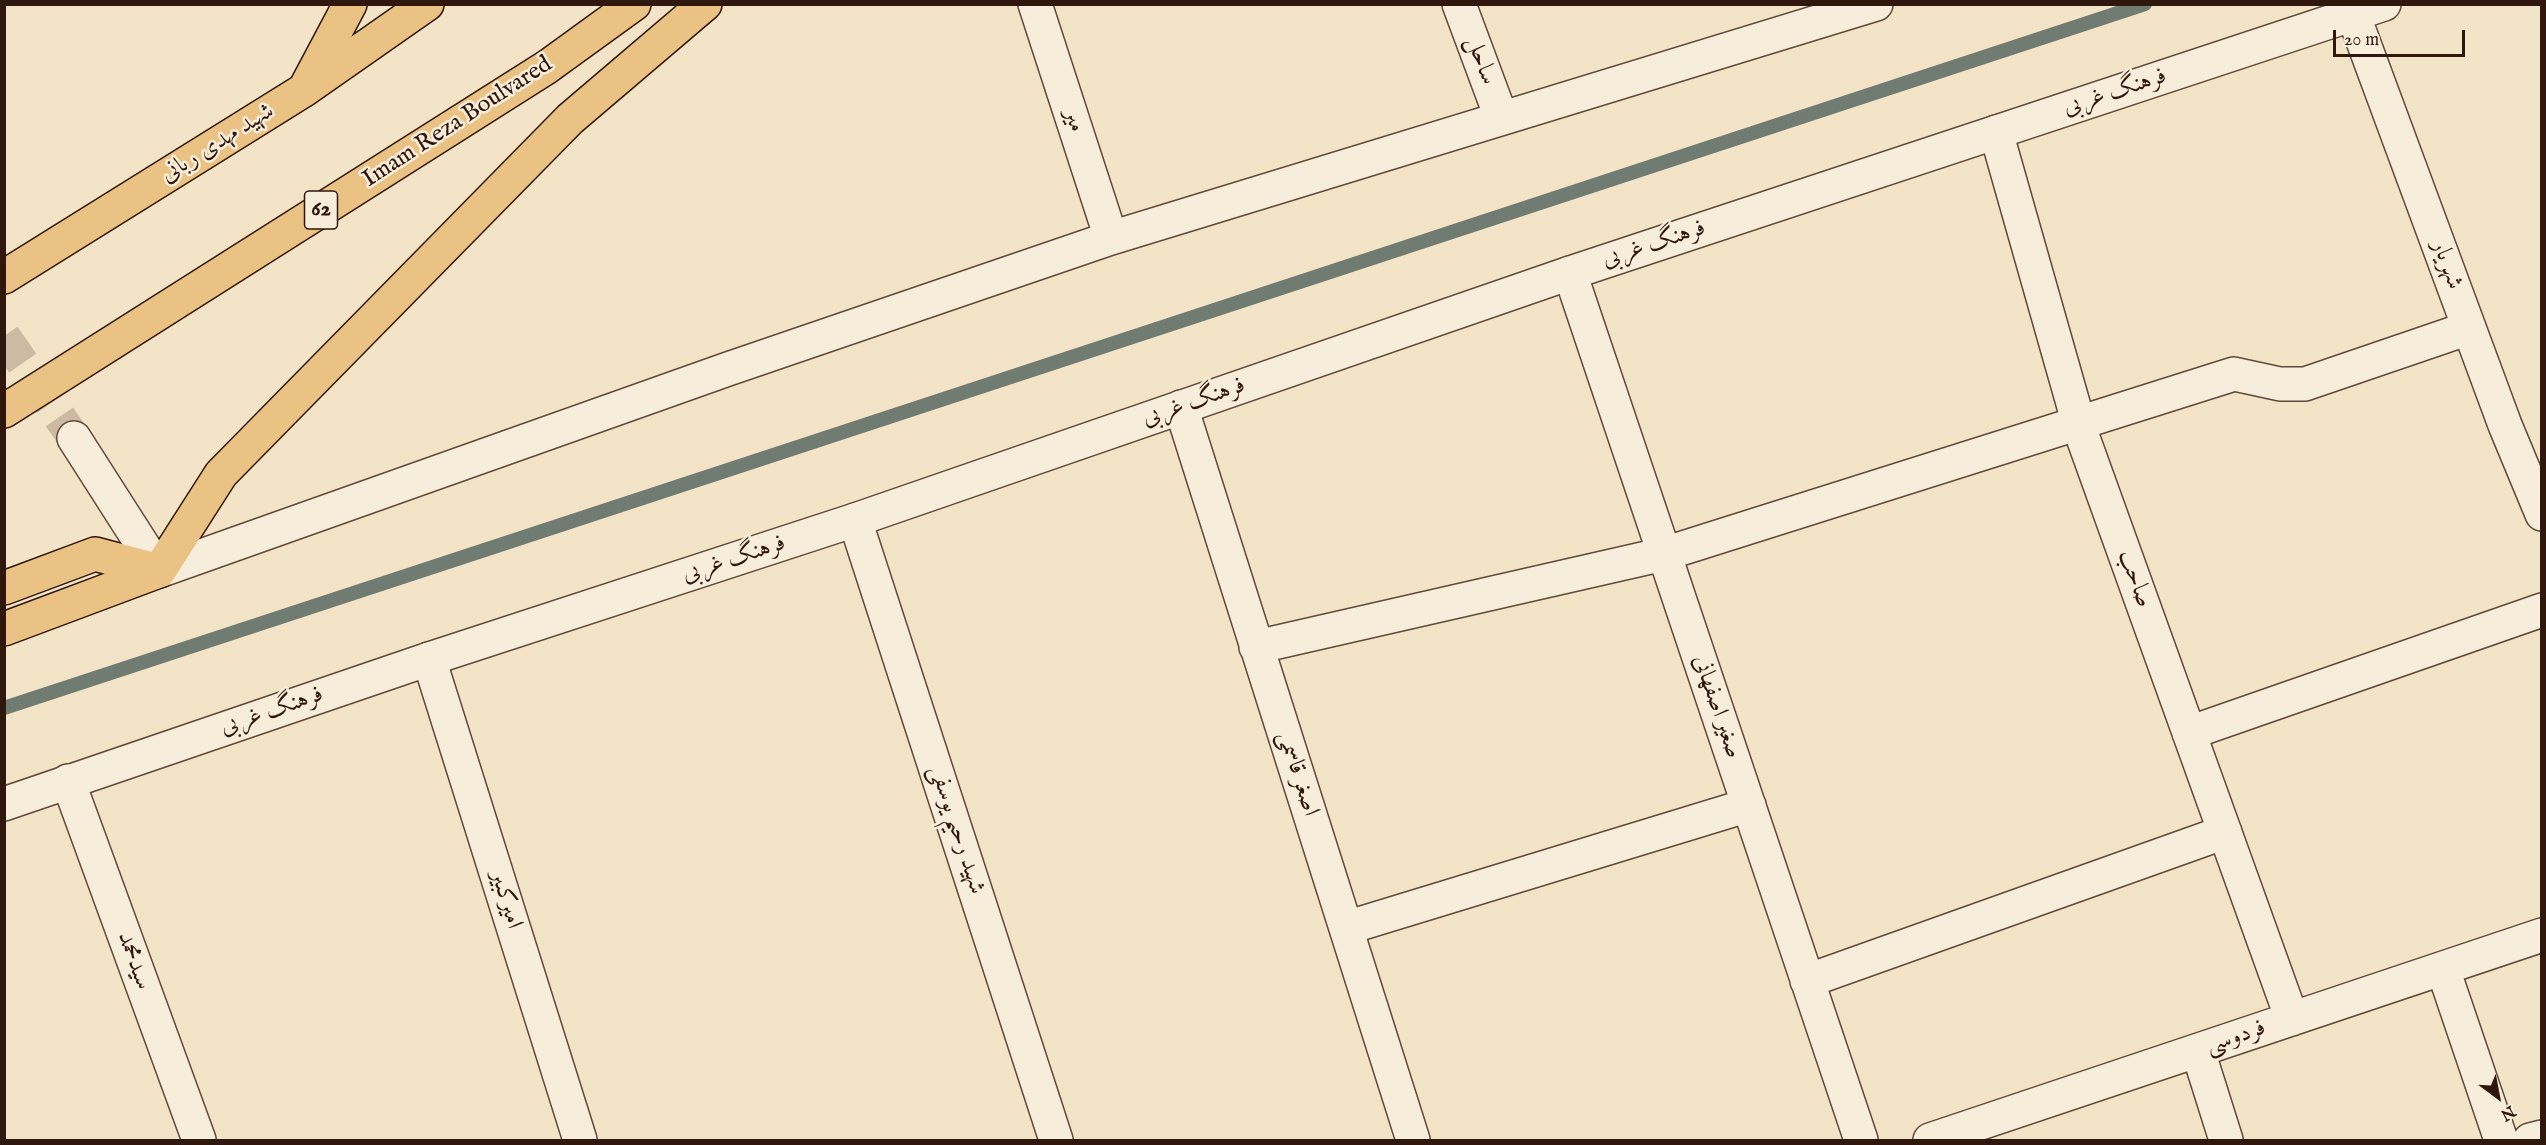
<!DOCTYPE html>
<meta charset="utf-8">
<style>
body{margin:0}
#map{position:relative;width:2546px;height:1145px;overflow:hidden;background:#f3e3c7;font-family:"IM FELL English",serif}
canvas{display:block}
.frame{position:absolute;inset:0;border:6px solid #30170d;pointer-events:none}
.north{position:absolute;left:2468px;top:1067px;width:60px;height:60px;-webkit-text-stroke:4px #f7eddb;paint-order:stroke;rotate:148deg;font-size:16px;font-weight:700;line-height:24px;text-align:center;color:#30170d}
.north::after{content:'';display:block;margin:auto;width:21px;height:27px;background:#30170d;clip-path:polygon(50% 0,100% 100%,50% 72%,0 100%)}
.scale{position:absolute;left:2333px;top:30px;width:132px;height:27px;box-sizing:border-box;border:3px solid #30170d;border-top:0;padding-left:8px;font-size:18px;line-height:21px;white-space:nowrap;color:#30170d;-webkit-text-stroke:4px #f7eddb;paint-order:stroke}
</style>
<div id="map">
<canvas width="2546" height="1145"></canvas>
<div class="frame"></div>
<div class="north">N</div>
<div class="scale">20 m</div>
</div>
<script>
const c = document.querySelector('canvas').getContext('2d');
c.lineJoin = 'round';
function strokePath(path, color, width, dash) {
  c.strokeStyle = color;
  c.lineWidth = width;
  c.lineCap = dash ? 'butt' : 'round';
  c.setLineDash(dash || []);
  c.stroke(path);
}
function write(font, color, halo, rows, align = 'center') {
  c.font = font + ' "IM FELL English",Amiri,serif';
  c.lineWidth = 5;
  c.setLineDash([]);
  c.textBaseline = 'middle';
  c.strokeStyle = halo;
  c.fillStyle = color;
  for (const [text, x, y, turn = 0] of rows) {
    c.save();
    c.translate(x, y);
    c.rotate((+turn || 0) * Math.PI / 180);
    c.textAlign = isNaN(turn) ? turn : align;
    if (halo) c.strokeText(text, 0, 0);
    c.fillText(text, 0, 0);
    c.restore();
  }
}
strokePath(new Path2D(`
 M4,708l2141,-704`), '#707b71', 14);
strokePath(new Path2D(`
 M4,336l70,102`), '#ccbaa2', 33, [33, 16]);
const minor = new Path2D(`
 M1035,4l76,234
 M1459,4l42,113
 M2353,14l152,411 37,89
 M1996,132l86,303 210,584
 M1570,273l291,867
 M1181,407l232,733
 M74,438l85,133 569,-202 383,-131 765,-234
 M855,520l201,620
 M1256,647l408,-93 570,-180 46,10h25l164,-56
 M429,659l151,481
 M2189,733l353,-123
 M68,781l131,359
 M1346,928l403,-123
 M2443,969l58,171
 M1807,981l418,-149
 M2198,1051l28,89
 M1930,1140l612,-205
 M2530,1140l12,-3`);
const tertiary = new Path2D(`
 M4,804l425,-145 426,-139 715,-247 814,-269`);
const trunk = new Path2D(`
 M307,85l43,-81
 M4,277l300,-187 123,-86
 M4,411l543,-344 87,-63
 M4,588l91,-34 64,17
 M4,629l155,-58 62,-97 349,-355 135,-115`);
strokePath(minor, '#614a3c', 36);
strokePath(tertiary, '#614a3c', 36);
strokePath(trunk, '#30170d', 36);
strokePath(minor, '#f7eddb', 33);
strokePath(tertiary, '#f7eddb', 33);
strokePath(trunk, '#eac284', 33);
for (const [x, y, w] of [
 [321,210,33]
]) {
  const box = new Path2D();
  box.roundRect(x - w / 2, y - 19, w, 38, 4.5);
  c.fillStyle = '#f7eddb';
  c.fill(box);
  strokePath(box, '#30170d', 1.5);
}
write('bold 22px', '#30170d', null, [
 ["62",321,210]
]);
write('24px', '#30170d', '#f7eddb', [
 ["ساحل",1480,61,70],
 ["فرهنگ غربی",2115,93,-18],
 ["میر",1073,121,72],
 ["Imam Reza Boulvared",458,123,-33],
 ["شهید مهدی ربانی",218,144,-32],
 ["فرهنگ غربی",1654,245,-18],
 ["شهریار",2446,265,70],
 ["فرهنگ غربی",1194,403,-19],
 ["فرهنگ غربی",734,560,-18],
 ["صاحب",2134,579,70],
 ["صغیر اصفهانی",1716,707,71],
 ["فرهنگ غربی",272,712,-19],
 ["اصغر قاسمی",1297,774,72],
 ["شهید رحیم یوسفی",956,830,72],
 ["امیرکبیر",505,900,73],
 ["سیدمحمد",133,961,70],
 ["فردوسی",2236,1038,-19]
]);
</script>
